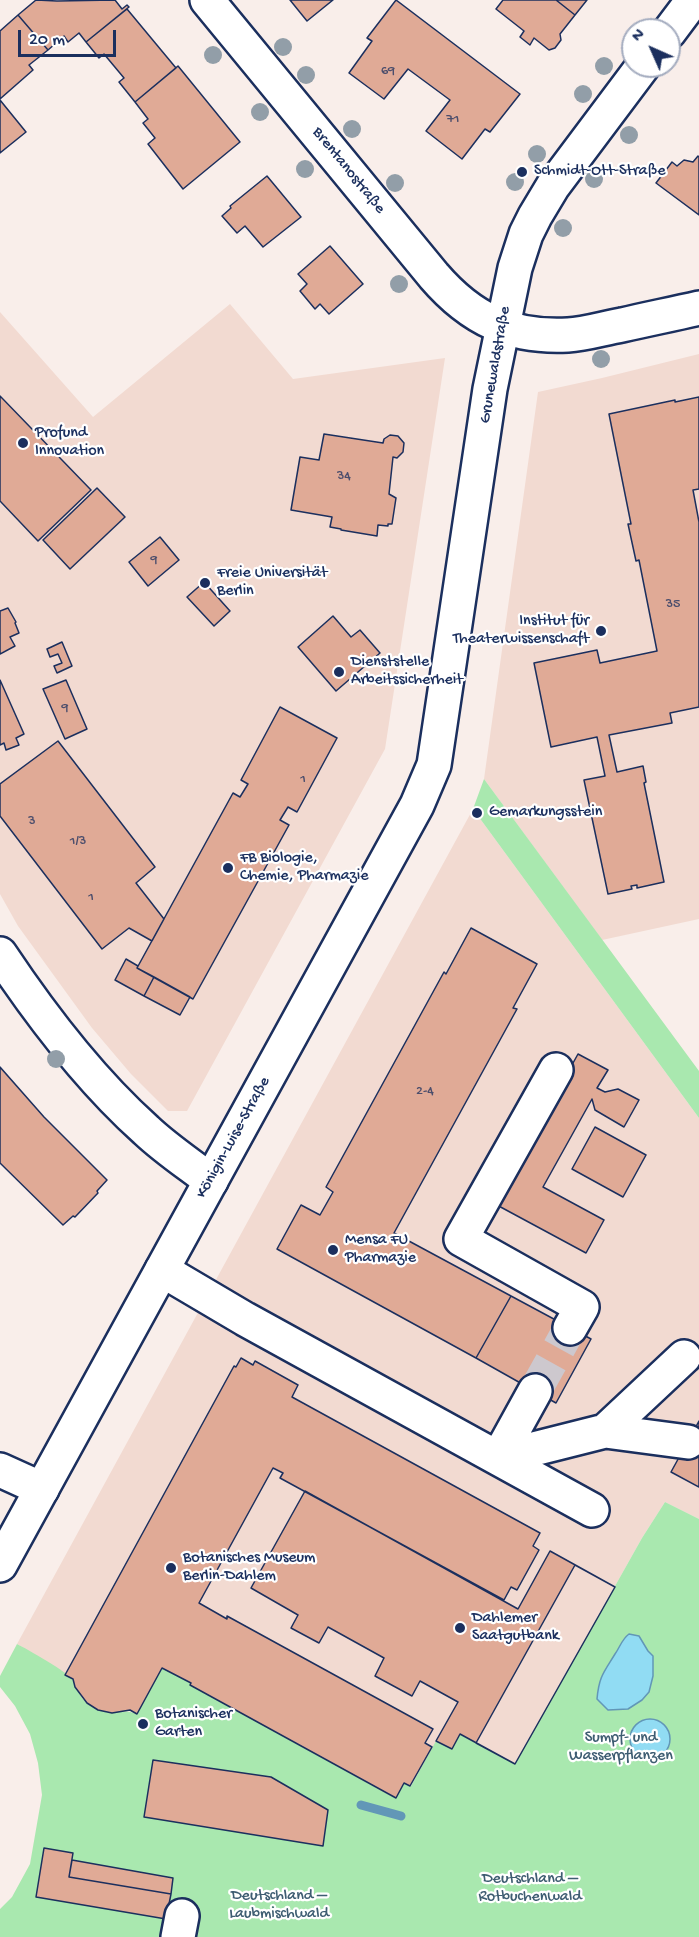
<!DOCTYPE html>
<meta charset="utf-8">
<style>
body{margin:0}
#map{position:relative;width:699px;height:1937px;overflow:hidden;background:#f9eeea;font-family:"Gochi Hand",sans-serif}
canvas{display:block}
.north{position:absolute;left:621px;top:18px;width:60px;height:60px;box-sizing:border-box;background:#fff;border:2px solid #a4acbf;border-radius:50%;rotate:315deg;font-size:16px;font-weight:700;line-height:24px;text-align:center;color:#1b2f5e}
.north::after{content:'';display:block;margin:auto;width:21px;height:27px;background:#1b2f5e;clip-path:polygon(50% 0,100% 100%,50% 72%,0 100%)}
.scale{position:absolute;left:18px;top:30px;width:98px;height:27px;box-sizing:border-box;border:3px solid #1b2f5e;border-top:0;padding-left:8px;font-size:18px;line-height:21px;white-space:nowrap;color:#1b2f5e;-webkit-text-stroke:4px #fff;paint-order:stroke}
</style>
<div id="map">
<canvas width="699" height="1937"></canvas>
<div class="north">N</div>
<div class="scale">20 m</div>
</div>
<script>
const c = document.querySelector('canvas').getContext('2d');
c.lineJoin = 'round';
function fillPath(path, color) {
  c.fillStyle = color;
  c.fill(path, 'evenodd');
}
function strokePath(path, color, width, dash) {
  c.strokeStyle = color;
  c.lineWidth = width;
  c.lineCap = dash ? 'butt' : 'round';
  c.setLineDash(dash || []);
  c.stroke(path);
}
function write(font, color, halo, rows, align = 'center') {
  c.font = font + ' "Gochi Hand",sans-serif';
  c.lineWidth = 4.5;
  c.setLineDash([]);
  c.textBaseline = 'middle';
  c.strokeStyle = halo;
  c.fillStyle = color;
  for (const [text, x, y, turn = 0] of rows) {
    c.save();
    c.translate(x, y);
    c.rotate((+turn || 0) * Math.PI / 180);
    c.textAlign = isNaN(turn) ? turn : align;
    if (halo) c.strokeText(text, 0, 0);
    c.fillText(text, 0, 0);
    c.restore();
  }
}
fillPath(new Path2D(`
 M230,304l63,75 152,-21 -60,391 -198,362h-19l-37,-37 -39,-46 -74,-102 -18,-32v-582l93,105z
 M699,354v565l-97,21 -118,-161 54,-387 64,-14z
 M473,809l226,309v401l-34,-17 -23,36 -127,226 -54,-30 -9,15 -20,-2 -22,39 -14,12 -206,-113 1,-1 -29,-16 -25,46 -7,-3 -18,2 -14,-3 -11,-7 -12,-16 -3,-8 -55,-35z`), '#f2dad1');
fillPath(new Path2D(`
 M484,779l215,292v47l-226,-309z
 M665,1502l34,17v418h-699v-28l12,-12 18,-33 12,-69 -4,-32 -8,-29 -15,-28 -15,-19v-11l17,-32c10,5 52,29 56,36 5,9 6,17 15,24 20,14 34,3 49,10l25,-46 29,15 -1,2 205,113 9,-15 7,3 25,-45 16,8 8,-15 55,30 127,-226z`), '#a9e8af');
const water = new Path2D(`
 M629,1634l10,2 9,15 5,5v20l-4,16 -7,8 -14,9 -20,1 -11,-11c2,-23 7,-27 18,-45 5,-7 7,-15 14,-20z
 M630 1739a20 20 0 1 1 40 0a20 20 0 1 1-40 0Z`);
fillPath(water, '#91dcf3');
strokePath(water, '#6297b7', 1.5);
strokePath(new Path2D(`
 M361,1805l40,11`), '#6297b7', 9);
const building = new Path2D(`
 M36,0l21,1 58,-1 7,9 5,-4 2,2 -43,35 -7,-9 -11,9 -4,-6 -16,14 -30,-35z
 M290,0h43l-26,21z
 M396,0l124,94 -30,38 -5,-3 -23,30 -36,-28 24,-31 -42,-31 -24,30 -35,-26 23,-32 -5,-3z
 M503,0h53l19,15 -15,19 1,6 -6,8 -6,2 -15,-12 -4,7 -10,-8 4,-6 -28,-22z
 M556,0h31l-12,15z
 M127,9l49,59 -41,34 -16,-20 5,-4 -20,-24 -5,4 -13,-16z
 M18,15l30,35 -19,15 4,5 -33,29v-68z
 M178,66l62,76 -57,47 -35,-45 7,-6 -12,-15 5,-4 -13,-17z
 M0,100l26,32 -26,21z
 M698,156l1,1v58l-43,-32 16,-21 5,4 7,-6 9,2z
 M267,176l34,41 -38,30 -18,-21 -8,7 -15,-17 9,-8 -1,-2z
 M330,246l33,38 -34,30 -9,-10 -5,5 -15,-18 7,-7 -9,-10z
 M0,396l91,94 -53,51 -38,-40z
 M699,397v92l-6,1 6,32v185l-29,6 2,10 -63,12 8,37 26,-6 3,16 -2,1 20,99 -27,6v-3l-6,1 1,3 -24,5 -24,-114 21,-4 -8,-39 -46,10 -17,-84 63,-13 3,13 57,-12 -18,-91 -3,1 -8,-37h3l-22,-110 66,-14v2z
 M324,434l59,9 1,-4 6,-4 8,1 6,7 -1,9 -6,6 -4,-1 -4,37 7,4 -4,26h-4v2l-10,-1 -1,11 -36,-6v-1l-11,-2 2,-10 -41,-7 9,-53 19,3z
 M97,488l28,29 -55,52 -27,-29z
 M160,537l19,23 -31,26 -19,-24z
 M204,582l26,29 -16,15 -27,-29z
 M8,608l8,14 -1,1 4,10 -9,4 5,9 -15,8v-43z
 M333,616l18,21 9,-7 20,23 -44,38 -38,-44z
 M62,642l10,24 -15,7 -3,-7 8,-3 -4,-9 -8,3 -3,-8z
 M0,680l24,54 -8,4 3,7 -13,5 -2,-7 -4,2z
 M66,680l21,49 -22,10 -22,-50z
 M280,707l57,31 -40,74 -9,-5 -8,13 9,5 -96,174 -56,-31 96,-175 7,4 8,-13 -7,-4z
 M58,741l97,126 -19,16 28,36 -12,22 -23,-13 -27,21 -102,-133v-32z
 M471,928l66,36 -24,44 4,1 -123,224 117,63 -35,62 -199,-109 24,-44 19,10 13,-23 -7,-5 118,-215 2,2z
 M126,959l12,7 -1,2 17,9 -10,19 -29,-16z
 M154,977l36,20 -10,18 -36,-19z
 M578,1054l30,16 -11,18 8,4 13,-3 21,11 -15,27 -29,-17 -3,-11 -49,88 61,33 -18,33 -91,-49z
 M0,1067l44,50 63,63 -10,11 1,2 -23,24 -2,-1 -10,9 -63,-62z
 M595,1127l51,28 -23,42 -51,-28z
 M511,1296l80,43 -35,64 -80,-45z
 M241,1358l12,7 2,-4 43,24 -6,12 248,136 -7,13 6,4 -22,40 -6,-3 -7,13 -224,-122 3,-5 -10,-5 -74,135 28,16v-3l206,113 -8,14 7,4 -22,39 -6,-3 -8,15 -206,-113 1,-2 -29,-15 -25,46 -7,-4 -18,3 -14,-3 -11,-7 -12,-16 -2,-8 -8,-4 169,-309 2,1z
 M699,1421v66l-28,-15z
 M305,1491l213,118 32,-58 65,36 -100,177 -55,-30 -8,15 -16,-8 22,-39 -38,-21 -8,15 -37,-20 9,-18 -56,-31 -9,16 -28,-15 7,-13 -47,-27z
 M575,1565l40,22 -100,177 -39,-21z
 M153,1760l118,17 57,33 -5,36 -179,-29z
 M44,1848l29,5 -4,24 102,17 -5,25 -130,-22z
 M72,1860l101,18 -2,16 -102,-17z`);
fillPath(building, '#e0aa96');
strokePath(building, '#1b2f5e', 1.5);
strokePath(new Path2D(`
 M535,1391l35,-63`), '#cdc8ce', 33, [33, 16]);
const minor = new Path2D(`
 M207,0l227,276c37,43 77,62 134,59 18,-1 36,-7 54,-10 26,-6 51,-11 77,-17
 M0,954c42,63 89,125 146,176 20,19 43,34 65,51
 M556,1070l-95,169 121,68 -12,21
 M162,1270l83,49 347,191
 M605,1431l79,-74
 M498,1458l107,-27 83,11
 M498,1458l37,-67
 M0,1470l42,19
 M178,1937l4,-21`);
const major = new Path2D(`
 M669,32l24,-32
 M0,1565l417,-760 17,-40 56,-376 25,-121 11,-34 9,-18 18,-30 90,-120`);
strokePath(minor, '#1b2f5e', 38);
strokePath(major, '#1b2f5e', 38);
strokePath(minor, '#fff', 33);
strokePath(major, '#fff', 33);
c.fillStyle = '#929ea8';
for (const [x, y] of [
 [283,47],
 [213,55],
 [604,66],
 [306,75],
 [583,94],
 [260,112],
 [352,129],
 [629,135],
 [537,154],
 [305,169],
 [594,179],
 [515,182],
 [395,183],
 [563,228],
 [399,284],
 [601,359],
 [56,1059]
]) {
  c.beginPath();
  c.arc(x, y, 9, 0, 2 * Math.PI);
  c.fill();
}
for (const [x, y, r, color] of [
 [522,172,6,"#1b2f5e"],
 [23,443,6,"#1b2f5e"],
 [205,583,6,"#1b2f5e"],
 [601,631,6,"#1b2f5e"],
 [339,672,6,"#1b2f5e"],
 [477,813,6,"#1b2f5e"],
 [228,868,6,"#1b2f5e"],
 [333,1250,6,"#1b2f5e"],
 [171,1568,6,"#1b2f5e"],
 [460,1628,6,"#1b2f5e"],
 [143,1724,6,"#1b2f5e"]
]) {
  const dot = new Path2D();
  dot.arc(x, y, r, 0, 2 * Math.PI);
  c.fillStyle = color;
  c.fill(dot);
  strokePath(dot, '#fff', 2);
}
write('14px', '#4c4e6c', null, [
 ["69",388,72],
 ["71",453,120],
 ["34",344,477],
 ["9",154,561],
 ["35",673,605],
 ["9",65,709],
 ["1",303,780],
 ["3",32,822],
 ["1/3",78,842],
 ["1",91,898],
 ["2-4",425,1092]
]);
write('16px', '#1b2f5e', '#fff', [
 ["Brentanostraße",348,171,51],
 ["Grunewaldstraße",496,365,-80],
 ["Königin-Luise-Straße",234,1138,-61]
]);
write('16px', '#1b2f5e', '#fff', [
 ["Schmidt-Ott-Straße",534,172],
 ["Profund",35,434],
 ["Innovation",35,452],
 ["Freie Universität",217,574],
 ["Berlin",217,592],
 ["Institut für",589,622,"right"],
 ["Theaterwissenschaft",589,640,"right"],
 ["Dienststelle",351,663],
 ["Arbeitssicherheit",351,681],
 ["Gemarkungsstein",489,813],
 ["FB Biologie,",240,859],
 ["Chemie, Pharmazie",240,877],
 ["Mensa FU",345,1241],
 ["Pharmazie",345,1259],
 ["Botanisches Museum",183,1559],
 ["Berlin-Dahlem",183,1577],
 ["Dahlemer",472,1619],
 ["Saatgutbank",472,1637],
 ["Botanischer",155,1715],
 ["Garten",155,1733]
], 'left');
write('16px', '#3e5d72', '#fff', [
 ["Sumpf- und",621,1739],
 ["Wasserpflanzen",621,1757],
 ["Deutschland –",530,1880],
 ["Rotbuchenwald",530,1898],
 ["Deutschland –",279,1897],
 ["Laubmischwald",279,1915]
]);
</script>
